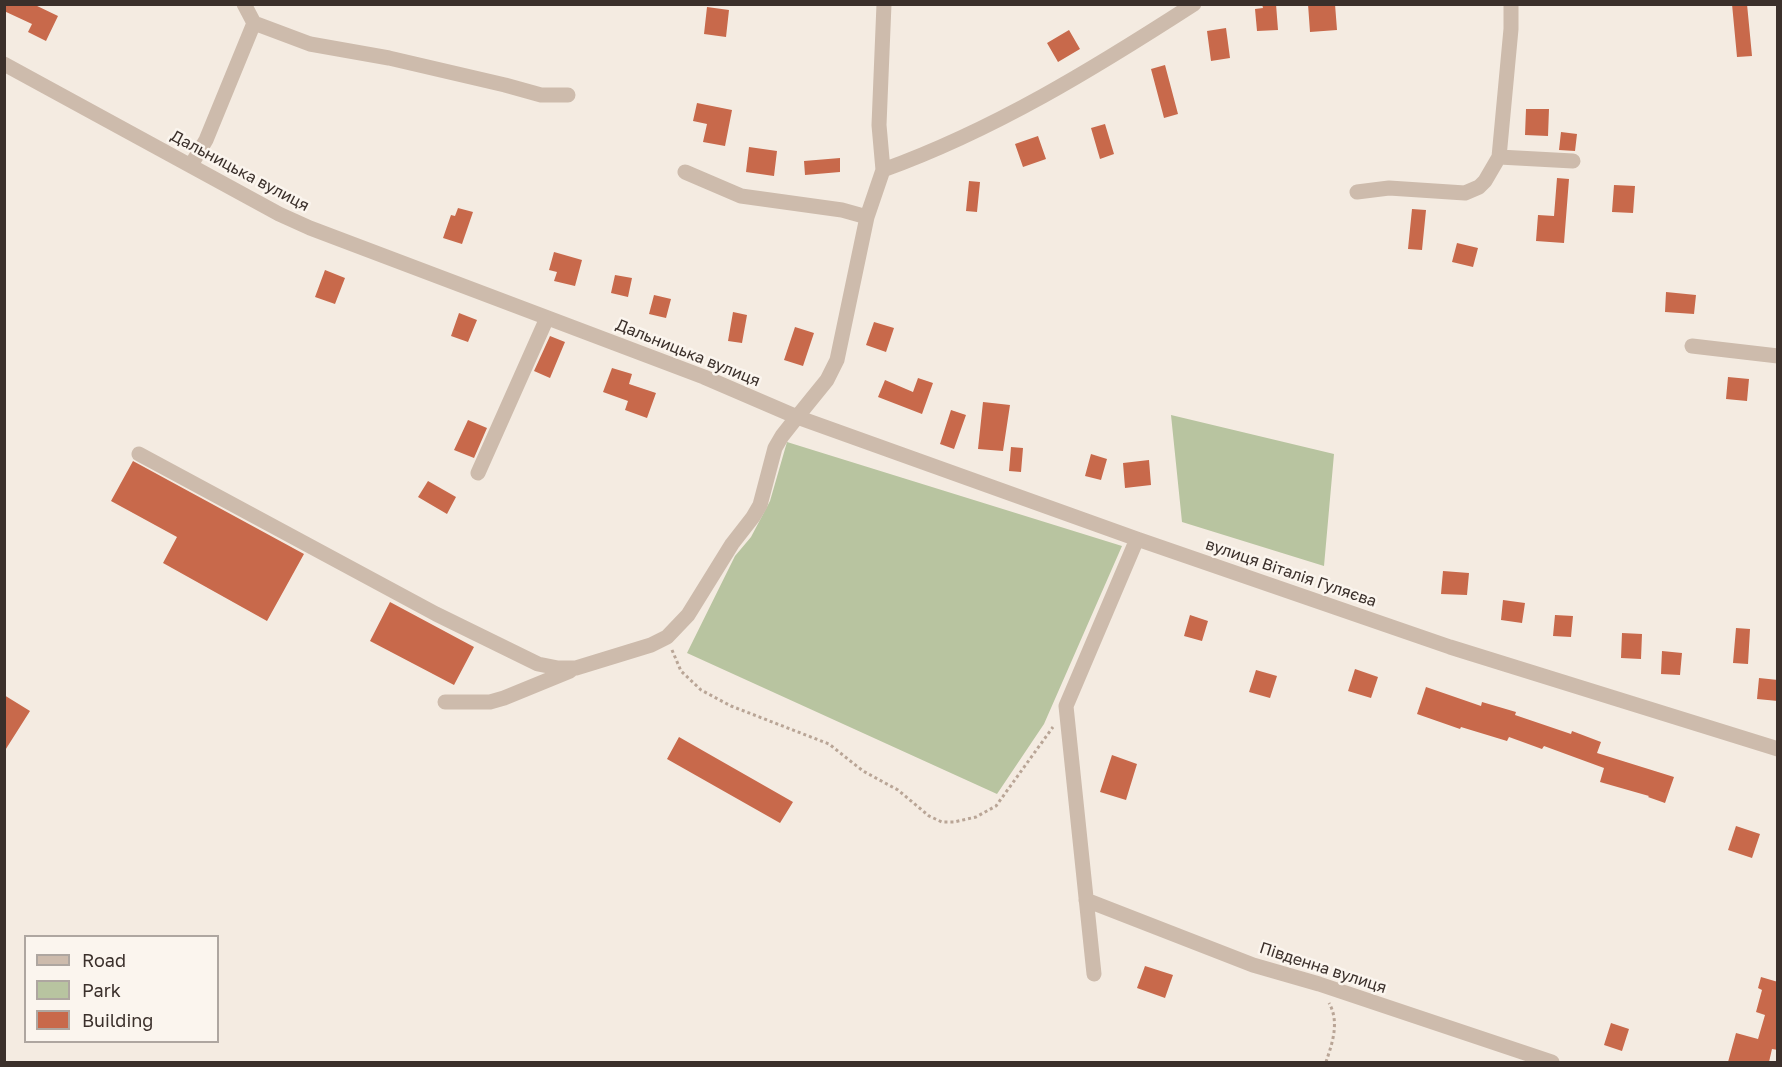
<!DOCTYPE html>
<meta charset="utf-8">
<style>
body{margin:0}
#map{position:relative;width:1782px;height:1067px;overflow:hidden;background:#f4ebe1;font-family:"Golos Text",sans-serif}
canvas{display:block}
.frame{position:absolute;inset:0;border:6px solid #3b302b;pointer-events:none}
.legend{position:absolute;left:24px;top:935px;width:195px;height:108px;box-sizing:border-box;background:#fbf5ee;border:2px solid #aea6a0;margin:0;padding:8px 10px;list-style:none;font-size:18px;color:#3b302b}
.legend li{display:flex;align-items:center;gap:12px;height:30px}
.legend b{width:30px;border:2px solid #aea6a0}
</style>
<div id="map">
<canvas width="1782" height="1067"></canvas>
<div class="frame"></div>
<ul class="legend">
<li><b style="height:8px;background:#cdbbac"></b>Road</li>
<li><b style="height:16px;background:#b8c4a0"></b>Park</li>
<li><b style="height:16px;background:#c8694b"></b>Building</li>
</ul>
</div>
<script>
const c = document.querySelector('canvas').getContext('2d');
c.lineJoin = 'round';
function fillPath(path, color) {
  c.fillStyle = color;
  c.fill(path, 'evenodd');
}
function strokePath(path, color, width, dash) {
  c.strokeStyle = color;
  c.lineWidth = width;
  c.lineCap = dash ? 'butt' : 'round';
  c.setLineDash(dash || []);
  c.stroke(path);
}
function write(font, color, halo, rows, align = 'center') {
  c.font = font + ' "Golos Text",sans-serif';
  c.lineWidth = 5;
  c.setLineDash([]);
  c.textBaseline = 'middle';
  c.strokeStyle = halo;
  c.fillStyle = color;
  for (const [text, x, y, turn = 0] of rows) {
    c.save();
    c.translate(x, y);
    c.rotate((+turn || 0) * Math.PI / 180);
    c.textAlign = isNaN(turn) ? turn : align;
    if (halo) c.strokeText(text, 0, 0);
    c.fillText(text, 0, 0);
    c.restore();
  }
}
fillPath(new Path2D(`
 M1171,415l163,39 -10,112 -142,-44z
 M787,442l335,104 -78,178 -47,70 -310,-141 48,-97 16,-19 19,-36z`), '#b8c4a0');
fillPath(new Path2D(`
 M4,4h29l25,12 -12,25 -18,-9 4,-8 -28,-13z
 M1262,4h14l2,26 -21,1 -2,-22 8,-1z
 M1308,4h27l2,26 -27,2z
 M1732,4h15l5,52 -15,1z
 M707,7l22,3 -3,27 -22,-3z
 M1226,28l4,30 -19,3 -4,-30z
 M1069,30l11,19 -22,13 -11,-19z
 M1165,65l13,49 -14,4 -13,-49z
 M697,103l35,7 -7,36 -22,-4 4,-18 -14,-3z
 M1526,109h23l-1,27 -23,-1z
 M1105,124l9,30 -14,5 -9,-31z
 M1561,132l16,2 -2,17 -16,-1z
 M1038,136l8,23 -23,8 -8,-23z
 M749,147l28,4 -3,25 -28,-4z
 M840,158v14l-35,3 -1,-14z
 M1557,178l12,1 -5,64 -28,-2 2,-26 16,1z
 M969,181l11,1 -3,30 -11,-1z
 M1614,185l21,1 -2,27 -21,-1z
 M458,208l15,4 -11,32 -19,-6 8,-23 4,1z
 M1412,209l14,1 -4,40 -14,-1z
 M1457,243l21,5 -5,19 -21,-5z
 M554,252l28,8 -7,26 -21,-5 3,-9 -8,-2z
 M325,270l20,8 -10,26 -20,-7z
 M615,275l17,3 -4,19 -17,-4z
 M1666,292l30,3 -2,19 -29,-2z
 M654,295l17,4 -5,19 -17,-4z
 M733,312l14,3 -5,28 -14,-2z
 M459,313l18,7 -9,22 -17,-6z
 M874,322l20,6 -8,24 -20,-7z
 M795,327l19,6 -11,33 -19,-6z
 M550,336l15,6 -15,36 -16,-7z
 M612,368l20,6 -3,10 27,9 -9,25 -22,-8 3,-9 -25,-9z
 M1728,377l21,2 -2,22 -21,-2z
 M918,378l15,5 -11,31 -44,-17 7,-17 28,12z
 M983,402l27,3 -7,46 -25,-2z
 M951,410l15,5 -12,34 -14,-5z
 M468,420l19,8 -13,30 -20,-8z
 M1011,447l12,1 -2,24 -12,-1z
 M1091,454l16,5 -6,21 -16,-4z
 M1149,460l2,25 -26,3 -2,-25z
 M133,461l171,93 -37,67 -104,-58 14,-26 -66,-36z
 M428,481l28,16 -9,17 -29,-17z
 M1443,571l26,2 -2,22 -26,-1z
 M1503,600l22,3 -3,20 -21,-3z
 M390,602l84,45 -20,38 -84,-44z
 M1190,615l18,6 -6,20 -18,-5z
 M1555,615l18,1 -2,21 -18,-1z
 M1736,628l14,1 -2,35 -15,-1z
 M1622,633l20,1 -1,25 -20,-1z
 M1662,651l20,2 -2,22 -19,-1z
 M1355,669l23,8 -7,21 -23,-7z
 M1256,670l21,6 -7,22 -21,-6z
 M1759,678l19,2v21l-21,-2z
 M1426,687l55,19 1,-4 34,10 -1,3 56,19 1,-3 29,11 -4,11 77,24 -9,26 -17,-6 1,-1 -49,-14 4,-14 -60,-22 -2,3 -33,-12 -2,4 -46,-14 -1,2 -43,-15z
 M4,695l26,16 -26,41z
 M679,737l114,65 -13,21 -113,-64z
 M1112,755l25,9 -11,36 -26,-8z
 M1736,826l24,8 -8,24 -24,-8z
 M1145,966l28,9 -8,23 -28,-10z
 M1761,977l17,5v68l-6,-1 -3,13h-41l8,-29 22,6 7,-24 -9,-3 6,-22 -4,-2z
 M1611,1023l18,6 -7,22 -18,-6z`), '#c8694b');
strokePath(new Path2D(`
 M672,650l9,21 20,19 30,16 98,38 34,27 35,19 31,26 13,6h12l22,-5 20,-11 57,-79
 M1326,1062c6,-18 14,-40 3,-59`), '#b9a596', 3, [3, 3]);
strokePath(new Path2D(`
 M244,4l10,19 56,21 79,14 116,27 36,10h27
 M4,64l275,150 31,14 394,149 93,40 30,-37 10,-20 30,-143 16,-47c111,-40 212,-102 311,-166
 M1499,157l74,4
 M191,165l15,-25 48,-117
 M883,170l-4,-45 5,-121
 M685,172l56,24 101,14 25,7
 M1357,192l32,-4 76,5 14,-6 6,-6 14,-24 12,-128v-25
 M1692,346l86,10
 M139,454l297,160 102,50 20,4h18l75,-23 16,-8 21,-22 44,-71 21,-27 7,-12 15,-57 7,-12 15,-19 340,122 313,108 328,102
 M478,473l69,-155
 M445,702h45l14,-4 66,-27
 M1086,900l167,65 66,19 233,78
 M1094,974l-28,-268 71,-167`), '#cdbbac', 15);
write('16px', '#3b302b', '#fbf5ee', [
 ["Дальницька вулиця",240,171,28],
 ["Дальницька вулиця",688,353,22],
 ["вулиця Віталія Гуляєва",1291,573,19],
 ["Південна вулиця",1323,968,18]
]);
</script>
